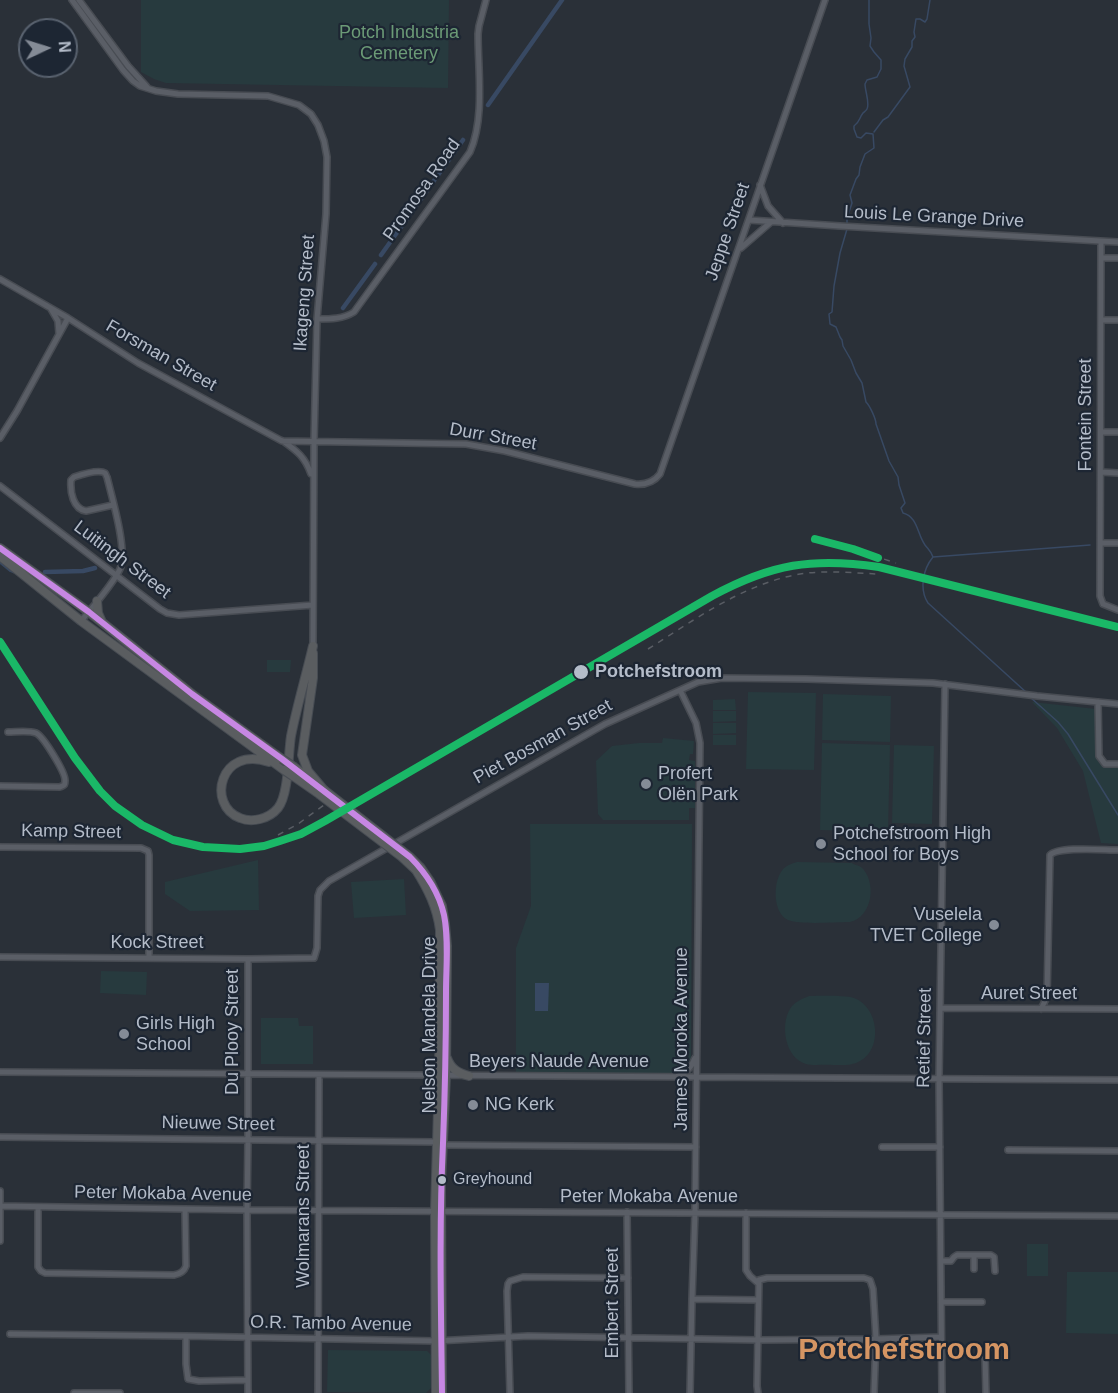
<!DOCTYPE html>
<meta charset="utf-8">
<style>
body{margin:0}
#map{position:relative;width:1118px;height:1393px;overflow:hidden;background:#2a3038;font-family:Arial,sans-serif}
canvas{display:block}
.north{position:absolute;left:18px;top:18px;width:60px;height:60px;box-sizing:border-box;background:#1d2633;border:2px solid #59626f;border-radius:50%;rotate:86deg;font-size:16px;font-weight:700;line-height:24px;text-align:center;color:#b4bcc9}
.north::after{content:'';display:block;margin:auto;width:21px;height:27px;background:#848b96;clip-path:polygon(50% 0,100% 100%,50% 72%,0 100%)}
</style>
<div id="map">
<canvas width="1118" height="1393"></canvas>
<div class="north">N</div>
</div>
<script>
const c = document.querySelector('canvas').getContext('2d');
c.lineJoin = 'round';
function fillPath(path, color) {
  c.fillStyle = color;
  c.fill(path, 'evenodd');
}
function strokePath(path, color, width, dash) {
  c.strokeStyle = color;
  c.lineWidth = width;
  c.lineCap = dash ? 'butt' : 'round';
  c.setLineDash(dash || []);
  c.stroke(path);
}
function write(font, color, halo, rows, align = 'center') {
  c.font = font + ' Arial,sans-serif';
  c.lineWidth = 4.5;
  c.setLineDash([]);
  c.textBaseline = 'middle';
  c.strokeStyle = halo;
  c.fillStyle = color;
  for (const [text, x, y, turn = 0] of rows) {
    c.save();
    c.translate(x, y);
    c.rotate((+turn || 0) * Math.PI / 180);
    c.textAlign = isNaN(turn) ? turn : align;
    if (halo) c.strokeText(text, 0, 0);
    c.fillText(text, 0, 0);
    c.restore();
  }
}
fillPath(new Path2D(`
 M141,0h308l-1,88 -282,-5 -12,-4 -13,-7z
 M267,660h24l-1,12h-23z
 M748,692l68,1 -2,77 -68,-1z
 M823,694l68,2 -1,46 -68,-2z
 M735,699l1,11h-23v-10z
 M1032,702l64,7 1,50c4,10 11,9 21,9v76l-17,-1 -18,-72 -26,-43z
 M713,711h23v10l-23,1z
 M713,723h23v10l-23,1z
 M713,735h23v10h-23z
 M663,738l31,3 -1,13h-3l-1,6 6,1v47h-6v12h-86l-5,-6 -2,-53 16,-15 27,-3h23z
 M822,743l68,2 -2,87 -68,-2z
 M894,745l40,1 -2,78 -40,-1z
 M530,824h162l-1,250h-175v-126l15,-42z
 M258,860l1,50 -69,1 -25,-17v-12z
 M797,862l55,1c1,1 7,3 9,4 16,14 12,50 -11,55 -15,0 -49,3 -62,-2 -15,-7 -15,-36 -7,-48 3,-6 10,-8 16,-10z
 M404,879l2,36 -52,3 -3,-36z
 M101,971l46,1 -1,23 -46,-2z
 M809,996c11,0 35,-1 45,2 25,9 29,51 6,63 -9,5 -17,4 -27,4 -8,-1 -19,1 -27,-1 -21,-6 -26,-39 -16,-55 4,-7 12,-10 19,-13z
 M261,1018h37l1,8h14v38h-52z
 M1027,1244h21v32h-21z
 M1067,1272h51v62l-52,-1z
 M328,1350l99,1 4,4v33l-5,5 -99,-1z`), '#273a3e');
fillPath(new Path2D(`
 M535,983h14l-1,28h-13z`), '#384963');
strokePath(new Path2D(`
 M874,132l9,-12 5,-3 22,-30 -6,-21 1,-7 7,-12v-6l3,-4 -1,-5 2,-13h4l5,3 2,-3 3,-19
 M847,225v-7l5,-15 -2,-8 6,-16 3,-4 1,-8 5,-13 9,-6 -1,-14 -7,-1 -5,5 -4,-1 -3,-8v-3c6,-4 5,-8 9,-13 1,-1 3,-2 4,-4 3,-6 -2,-18 -2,-25l2,-4 10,-3 4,-8v-9l-7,-8 -4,-6 1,-8 -2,-14v-24
 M847,229l-7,24 -6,33 -2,26 -3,2 1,10 6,3 4,10 2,3 1,6 8,14 5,13 6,10 4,19c4,4 10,17 10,22l13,37 9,16 1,8 6,18 -4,5 2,5c15,4 14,21 22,32 4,5 6,6 8,12
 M1027,693l-99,-90c-9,-14 -5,-34 5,-46l157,-12
 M1030,697l28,25 10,12 50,81`), '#384963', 1.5);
strokePath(new Path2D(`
 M488,105l74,-105
 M381,255l82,-115
 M343,308l32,-44
 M0,561l11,9 5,2
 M45,572l38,-1 12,-3`), '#384963', 4.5);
const minor = new Path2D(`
 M72,0l51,70 10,11 7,5 16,5 22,3 90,2 31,9 12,9 7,11 6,16 3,16 -1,57 -9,105 -3,123 -1,204
 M79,0l49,66 19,21
 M760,185l8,21 15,17
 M749,220l91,6 278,16
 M1101,242l-1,354 3,8 15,6
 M741,248l30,-26
 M1101,258h17
 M0,279l68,39 70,45 144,78 184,3 39,7 130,33c10,1 18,-1 25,-10l165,-474
 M51,309l7,12 1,13
 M317,319c14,0 26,0 37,-7l116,-160c15,-34 8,-81 8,-118l1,-8 7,-26
 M1102,320h16
 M1101,432h17
 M0,438l17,-27 51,-93
 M283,441c14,10 22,16 28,33
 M1101,472l17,1
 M0,486l160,123 7,4 12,2 134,-10
 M1101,543h17
 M81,621c11,-13 32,-37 39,-52 8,-18 -8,-71 -13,-92 -1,-1 -1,-3 -2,-4 -6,-4 -25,2 -31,4l-3,3c-1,12 2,29 15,31l27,-6
 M680,690l16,33 4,20 -5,469 -3,87 -2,94
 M1098,702l1,54 6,8h13
 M0,786l60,1c4,-2 5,-1 5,-6 1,-8 -22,-45 -29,-48 -8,-3 -20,-1 -28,-1
 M0,847l141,1 7,3 1,4v103
 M0,957l248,2 66,-1 3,-10 1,-52 2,-6 9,-9 276,-157 93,-42 24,-4 84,1 127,4 104,13 81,8
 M940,1008l178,1
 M1041,1009l6,-12 3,-142c9,-9 53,-5 68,-5
 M0,1072l1118,8
 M678,1076c8,-3 14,-10 17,-18
 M0,1137l436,5
 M443,1145l253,2
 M882,1147h58
 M1008,1150l110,1
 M0,1191v50
 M0,1206l247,4 871,6
 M38,1208v59l3,4 4,2 129,2c6,-1 10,-3 12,-9l-1,-57
 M627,1212l2,181
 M746,1213v57l4,6 8,7
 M974,1255v14
 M941,1261h10l3,-4 3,-2h34l3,2 1,14
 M692,1299l65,1
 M941,1302h41
 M10,1334l176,2 250,5 92,-5 231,4 117,-1 65,-2
 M186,1336v28l2,15 11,2 49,-1
 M74,1393h46
 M248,1393l-1,-183 1,-71v-180
 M318,1393l1,-318
 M510,1393l-3,-102 1,-7 2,-3 13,-4 105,1
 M758,1393l-1,-7 2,-106 8,-2h97l6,2 3,9 3,50 -2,54
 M942,1393l-3,-314 6,-395
 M986,1393l-1,-38 3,-6`);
const highway = new Path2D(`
 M0,548l89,64 103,82 90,65
 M0,556l81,65 203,149
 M97,601l1,12 4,9
 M313,653v25l-11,77 6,16 16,19
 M269,762c-49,-17 -63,43 -29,56 12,5 29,1 38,-10 11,-14 10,-53 13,-72 6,-30 15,-60 22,-90
 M294,767l17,13
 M293,776l26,18
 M421,868l9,13 12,25 3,18 2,22 -1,130 -5,108 1,209
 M416,870c12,19 21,37 24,60l-1,146 -4,135 1,182
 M447,1058c4,11 11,15 22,18`);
strokePath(minor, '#484c53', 8);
strokePath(highway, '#474c53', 10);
strokePath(minor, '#5a5e66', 5);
strokePath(highway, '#5a5d60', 8);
strokePath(new Path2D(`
 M815,539l38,10 43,14
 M0,642l75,116 25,33 15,15 27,19 31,15 30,7 37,2 24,-3 16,-5 21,-7 24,-13 387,-225c59,-32 101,-39 167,-29l239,60
 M648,649c48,-30 95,-65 152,-75 26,-4 53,-1 78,0
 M278,835l20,-11 26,-19`), '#595d64', 1.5, [6, 6]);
const highwayBridge = new Path2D(`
 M282,759l12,8
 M284,770l9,6
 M324,790l86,67 11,11
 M319,794l83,63 14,13`);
strokePath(highwayBridge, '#474c53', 10, []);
strokePath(highwayBridge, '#5a5d60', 8);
strokePath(new Path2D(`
 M0,548l89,64 103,82 90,65 128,98c16,16 29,36 34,58 5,25 2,52 2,77 0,51 -1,100 -3,151 -4,83 -2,167 -1,250`), '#c787e3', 6);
strokePath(new Path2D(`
 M815,539l38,10 25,9
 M0,642l75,116 25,33 15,15 27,19 31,15 30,7 37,2 24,-3 16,-5 21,-7 24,-13 387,-225c59,-32 101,-39 167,-29l239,60`), '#1ab867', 8);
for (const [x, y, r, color] of [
 [581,672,8,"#b4bcc9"],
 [646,784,6,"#848b96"],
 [821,844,6,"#848b96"],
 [994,925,6,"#848b96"],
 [124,1034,6,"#848b96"],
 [473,1105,6,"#848b96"],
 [442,1180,5,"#b4bcc9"]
]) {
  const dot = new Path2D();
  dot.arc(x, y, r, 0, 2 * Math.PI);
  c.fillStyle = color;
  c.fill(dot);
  strokePath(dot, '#1d2633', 2);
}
write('16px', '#b4bcc9', '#1d2633', [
 ["Greyhound",453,1180]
], 'left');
write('18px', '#6b9a76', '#1d2633', [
 ["Potch Industria",399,33],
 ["Cemetery",399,54]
]);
write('18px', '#b4bcc9', '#1d2633', [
 ["Promosa Road",422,190,-55],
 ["Louis Le Grange Drive",934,217,3],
 ["Jeppe Street",728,232,-71],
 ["Ikageng Street",305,293,-86],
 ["Forsman Street",161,356,30],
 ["Fontein Street",1086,415,-90],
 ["Durr Street",493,437,10],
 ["Luitingh Street",122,560,37],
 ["Piet Bosman Street",543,742,-29],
 ["Kamp Street",71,832,1],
 ["Kock Street",157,943],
 ["Auret Street",1029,994],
 ["Nelson Mandela Drive",430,1025,-90],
 ["Du Plooy Street",233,1032,-90],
 ["Retief Street",925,1038,-89],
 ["James Moroka Avenue",682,1039,-90],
 ["Beyers Naude Avenue",559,1062],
 ["Nieuwe Street",218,1124,1],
 ["Peter Mokaba Avenue",163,1194,1],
 ["Peter Mokaba Avenue",649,1197],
 ["Wolmarans Street",304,1216,-90],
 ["Embert Street",613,1303,-90],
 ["O.R. Tambo Avenue",331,1324,1]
]);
write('bold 18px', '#b4bcc9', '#1d2633', [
 ["Potchefstroom",595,672]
], 'left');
write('18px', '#b4bcc9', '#1d2633', [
 ["Profert",658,774],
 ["Olën Park",658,795],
 ["Potchefstroom High",833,834],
 ["School for Boys",833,855],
 ["Vuselela",982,915,"right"],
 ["TVET College",982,936,"right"],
 ["Girls High",136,1024],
 ["School",136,1045],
 ["NG Kerk",485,1105]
], 'left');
write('bold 30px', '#d59563', '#1d2633', [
 ["Potchefstroom",904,1351]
]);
</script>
